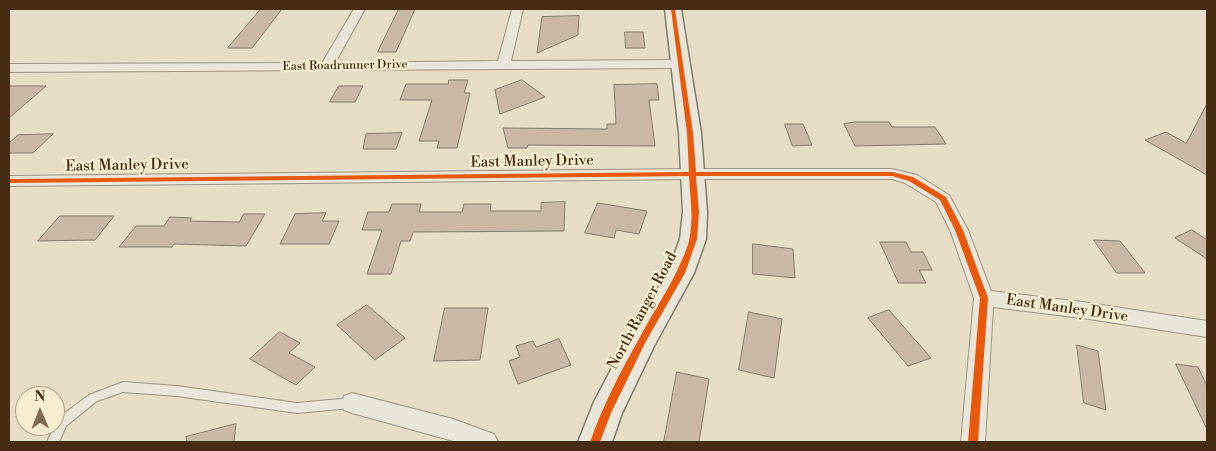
<!DOCTYPE html>
<style>
body{margin:0}
#map{position:relative;width:1216px;height:451px;overflow:hidden;background:#e5ddc5;font-family:"Libre Bodoni",serif}
canvas{display:block}
.frame{position:absolute;inset:0;border:10px solid #462c13;pointer-events:none}
.north{position:absolute;left:15px;top:386px;width:50px;height:50px;box-sizing:border-box;background:#f7edd0;border:1px solid #b0a084;border-radius:50%;rotate:359deg;font-size:14px;font-weight:700;line-height:20px;text-align:center;color:#462c13}
.north::after{content:'';display:block;margin:auto;width:18px;height:22px;background:#7e6a51;clip-path:polygon(50% 0,100% 100%,50% 72%,0 100%)}
</style>
<div id="map">
<canvas width="1216" height="451"></canvas>
<div class="frame"></div>
<div class="north">N</div>
</div>
<script>
const c = document.querySelector('canvas').getContext('2d');
c.lineJoin = 'round';
function fillPath(path, color) {
  c.fillStyle = color;
  c.fill(path, 'evenodd');
}
function strokePath(path, color, width, dash) {
  c.strokeStyle = color;
  c.lineWidth = width;
  c.lineCap = dash ? 'butt' : 'round';
  c.setLineDash(dash || []);
  c.stroke(path);
}
function write(font, color, halo, rows, align = 'center') {
  c.font = font + ' "Libre Bodoni",serif';
  c.lineWidth = 4.5;
  c.setLineDash([]);
  c.textBaseline = 'middle';
  c.strokeStyle = halo;
  c.fillStyle = color;
  for (const [text, x, y, turn = 0] of rows) {
    c.save();
    c.translate(x, y);
    c.rotate((+turn || 0) * Math.PI / 180);
    c.textAlign = isNaN(turn) ? turn : align;
    if (halo) c.strokeText(text, 0, 0);
    c.fillText(text, 0, 0);
    c.restore();
  }
}
const building = new Path2D(`
 M261,9h21l-30,39h-24z
 M399,9h16l-19,43h-18z
 M579,16l-1,19 -41,18 5,-36z
 M625,32h18l2,16h-19z
 M449,80h19l-4,13h6l-13,55h-20l2,-7h-20l13,-41h-32l6,-16h42z
 M522,80l23,17 -45,17 -5,-24z
 M657,84l2,16h-10l6,46 -127,-1 -1,3h-19l-5,-20 104,1v-5h9l-2,-39z
 M9,86h37l-37,32z
 M339,86h24l-8,16h-25z
 M1207,104v71l-62,-35 21,-8 20,11z
 M855,122h34l3,5h43l11,17 -91,2 -11,-22z
 M785,124h18l9,21 -19,1z
 M402,133l-6,16h-33l3,-15z
 M53,134l-20,19h-24v-10l9,-8z
 M565,202l-1,29 -151,1 -3,9h-9l-10,33h-24l15,-44h-20l6,-18h21l3,-8h29l-2,8h43l2,-8h27l-1,7h51v-8z
 M598,203l49,8 -8,23 -23,-4 -2,8 -29,-5z
 M326,213l-4,8h17l-10,23h-49l15,-30z
 M244,214h21l-19,32 -72,-2 -2,3h-53l17,-21h28l6,-9 22,1 -2,3 49,1z
 M60,216h54l-19,24 -57,1z
 M1192,230l15,10v19l-32,-21z
 M1094,240l26,1 25,32h-28z
 M880,242h26l5,10h12l9,18h-13l7,13h-27z
 M753,244l40,5 2,29 -42,-4z
 M367,305l38,33 -30,22 -38,-35z
 M445,308h43l-8,52 -46,1z
 M889,310l42,48 -23,8 -40,-48z
 M749,312l33,7 -8,59 -35,-8z
 M280,332l20,11 -11,10 26,14 -19,18 -46,-26z
 M559,339l12,26 -53,19 -9,-23 11,-4 -4,-11 17,-5 3,6z
 M1077,345l21,6 8,59 -22,-7z
 M1176,364l22,3 9,19v43z
 M677,372l32,7 -10,63h-35z
 M236,424l-2,18h-47l-1,-5z`);
fillPath(building, '#cab8a7');
strokePath(building, '#847c6c', 1);
const lane = new Path2D(`
 M123,382l54,4 120,17 54,-5 4,1 2,4 -2,4 -4,1 -54,5 -120,-17 -54,-4 -26,9 -31,25 -7,16h-12l11,-24 31,-23z`);
const street = new Path2D(`
 M354,9h11l-30,54 163,-2 14,-52h11l-12,52 170,-1 6,4 -6,4 -672,4v-8l313,-1z
 M693,169h199l25,6 32,20 19,35 23,61 91,11 125,19v16l-125,-19 -89,-11 -8,135h-24l13,-144 -24,-68 -14,-28 -31,-19 -13,-4h-199l-684,7v-10z
 M352,393l101,26 41,15 4,8h-41l-105,-29 -8,-3 -3,-7 3,-7z`);
const secondary = new Path2D(`
 M665,9h16l20,124 6,79 -1,27 -12,34 -40,73 -32,67 -10,29h-34l16,-40 37,-70 37,-60 12,-33 3,-27 -4,-79z`);
strokePath(lane, '#9c9483', 2);
strokePath(street, '#9c9483', 2);
strokePath(secondary, '#847c6c', 3);
fillPath(lane, '#e9e6d9');
fillPath(street, '#e9e6d9');
fillPath(secondary, '#e9e6d9');
fillPath(new Path2D(`
 M671,9h4l18,124 3,39h196l21,5 33,20 17,33 25,68 -10,144h-10l12,-144 -25,-68 -15,-30 -31,-19 -17,-5h-196l3,36 -2,27 -12,34 -40,70 -34,70 -11,29h-10c13,-36 30,-70 49,-103 17,-33 39,-62 50,-98 5,-20 1,-45 0,-65l-680,7v-4l680,-7 -2,-39z`), '#e8590c');
write('12px', '#462c13', '#f7edd0', [
 ["East Roadrunner Drive",345,66,-1]
]);
write('15px', '#462c13', '#f7edd0', [
 ["East Manley Drive",532,162,-1],
 ["East Manley Drive",127,166,-1],
 ["East Manley Drive",1067,309,8],
 ["North Ranger Road",643,311,-62]
]);
</script>
